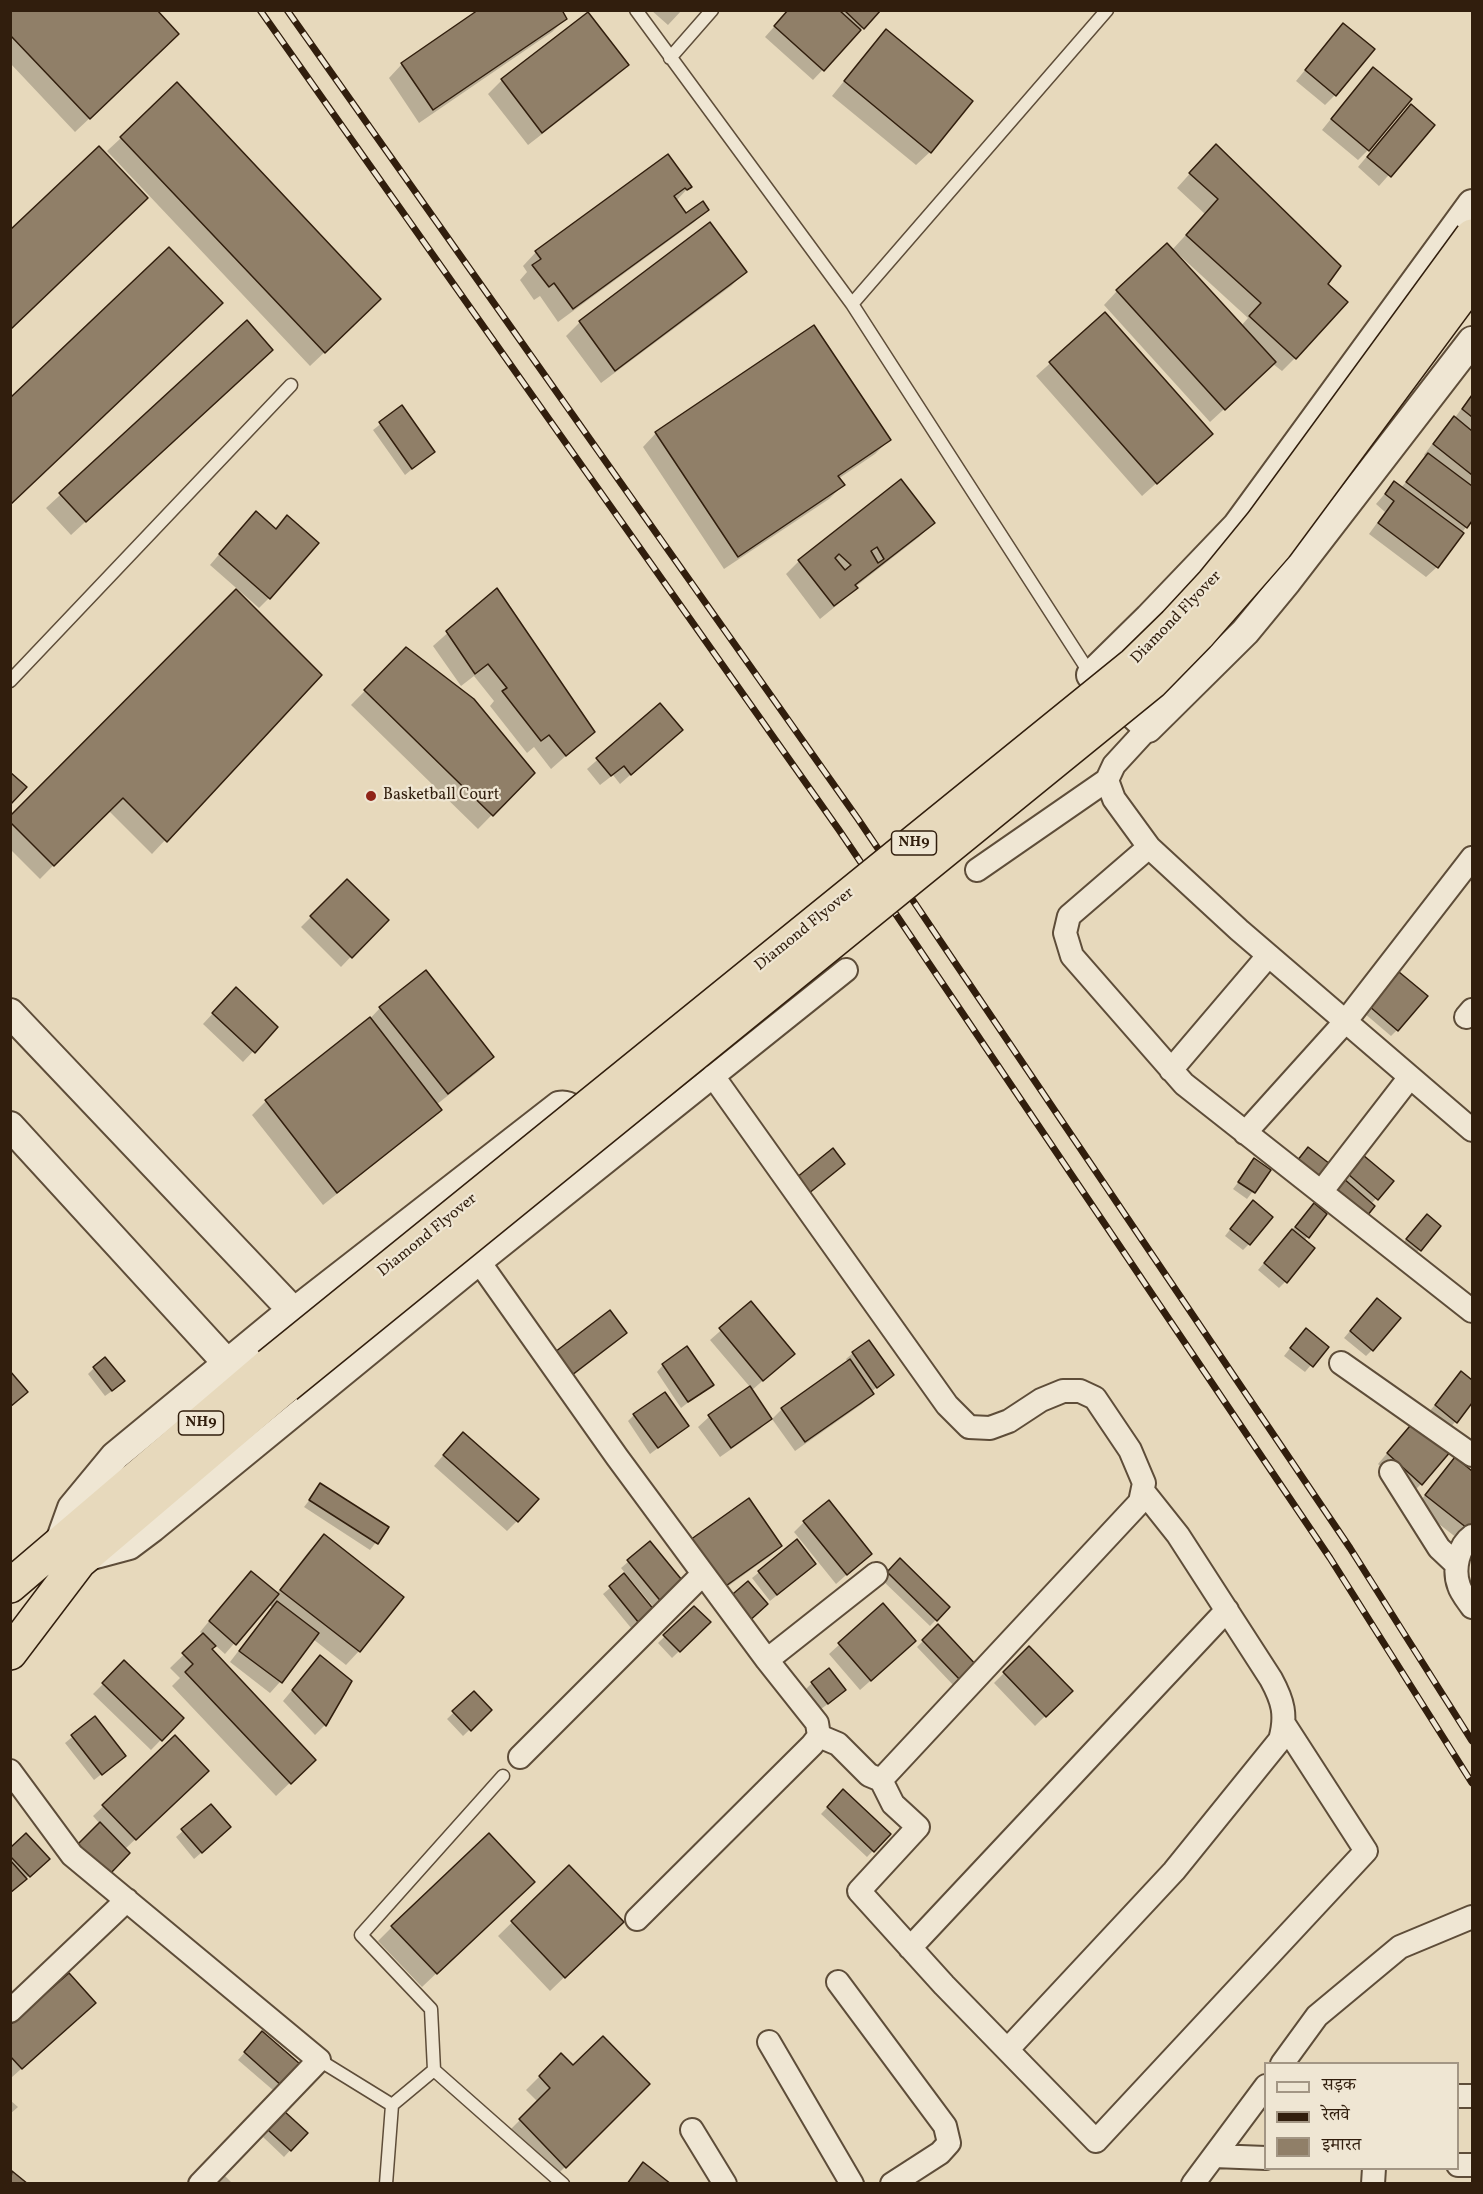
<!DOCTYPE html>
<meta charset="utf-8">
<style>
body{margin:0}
#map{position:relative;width:1483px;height:2194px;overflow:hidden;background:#e7d9bc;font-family:Vollkorn,"Noto Serif Devanagari",serif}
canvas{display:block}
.frame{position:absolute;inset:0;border:12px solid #311e0d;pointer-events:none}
.legend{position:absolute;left:1264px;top:2062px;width:195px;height:108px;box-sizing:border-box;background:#efe6d3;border:2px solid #a39684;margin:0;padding:8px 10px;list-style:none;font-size:18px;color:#311e0d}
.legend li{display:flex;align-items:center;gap:12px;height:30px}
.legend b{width:30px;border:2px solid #a39684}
</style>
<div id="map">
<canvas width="1483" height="2194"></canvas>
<div class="frame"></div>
<ul class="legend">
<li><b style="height:8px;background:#efe6d3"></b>सड़क</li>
<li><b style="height:8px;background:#311e0d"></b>रेलवे</li>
<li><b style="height:16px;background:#907f68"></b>इमारत</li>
</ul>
</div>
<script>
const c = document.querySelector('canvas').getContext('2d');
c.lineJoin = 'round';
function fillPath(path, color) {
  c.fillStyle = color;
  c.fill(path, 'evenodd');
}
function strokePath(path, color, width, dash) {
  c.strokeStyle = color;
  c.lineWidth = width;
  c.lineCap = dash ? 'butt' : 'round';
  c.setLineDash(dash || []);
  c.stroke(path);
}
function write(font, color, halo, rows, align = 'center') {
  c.font = font + ' Vollkorn,serif';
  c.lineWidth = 4.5;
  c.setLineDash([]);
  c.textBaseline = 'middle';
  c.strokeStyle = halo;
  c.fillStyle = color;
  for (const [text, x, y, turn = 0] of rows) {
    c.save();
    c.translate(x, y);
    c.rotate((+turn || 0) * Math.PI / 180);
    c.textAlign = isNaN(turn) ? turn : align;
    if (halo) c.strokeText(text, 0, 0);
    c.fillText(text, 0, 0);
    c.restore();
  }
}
fillPath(new Path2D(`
 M10,10l154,38 -89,84 -65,-69z
 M651,10h31l-14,15z
 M789,10h90l-66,70 -48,-43z
 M587,14l40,51 -14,14 -85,66 -40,-51 14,-14z
 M565,19l-13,13 -133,91 -30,-45 13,-14z
 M887,31l43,121 -14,13 -84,-69 41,-51z
 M1333,36l2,59 -10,10 -29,-24z
 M1363,79l5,71 -10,10 -36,-30z
 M1401,116l32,9 -54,61 -21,-19z
 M121,138l245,175 -56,53 -203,-215z
 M668,156l22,30 -14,15 10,14 21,-5 -14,13 -135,99 -18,-26 -6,4 -14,-20 7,-8 -4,-6 13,-14z
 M1202,160l125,124 -32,74 -13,13 -9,-7 -63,58 -106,-117 13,-14 55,-41 33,-36 -28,-26zM1177,253l71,65 -7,8 -65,-71z
 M745,272l-14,14 -130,97 -35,-47 14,-14z
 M1105,314l92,133 -55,49 -106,-120z
 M247,323l11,40 -187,172 -25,-27z
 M1472,394v125l-35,48 -11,10 -57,-43 16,-22 -9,-8 18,-21 7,5 25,-31 -2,-2 20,-27 10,-9z
 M402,407l31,45 -28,23 -32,-45z
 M656,433l233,7 -14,14 -37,25 5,6 -14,14 -105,70 -81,-122z
 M246,523l29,7 -6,68 -10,10 -49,-43z
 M933,523l-14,14 -64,50 -13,14 -22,18 -34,-45 13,-13z
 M496,590l97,142 -42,37 -17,-22 -7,6 -37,-47 4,-5 -20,-25 -13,10 -28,-40z
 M406,649l127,124 -55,56 -127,-124z
 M320,675l-168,179 -44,-44 -68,69 -30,-30v-31z
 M660,705l21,25 -61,54 -7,-9 -13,10 -13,-16z
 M347,881l39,39 -45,47 -40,-40z
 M425,972l67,85 -13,14 -43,34 4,5 -14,13 -103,82 -71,-90 14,-14 100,-78 14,-15z
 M1393,980l4,50 -6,6 -27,-23z
 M226,999l50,28 -33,35 -40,-38z
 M1255,1160l14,10 -22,29 -14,-10z
 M1357,1164l35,17 -21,23 -46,-4z
 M1246,1209l3,35 -6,6 -18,-14z
 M1307,1212l18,2 -21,27 -19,41 -6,6 -21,-18z
 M1427,1216l12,10 -26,31 -13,-11z
 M751,1304l42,50 -42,37 19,27 -10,11 -40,28 -22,-30 11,-10 41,-30 -40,-47z
 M1371,1306l1,44 -6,6 -22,-18z
 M625,1333l-10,10 -53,41 -16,-21z
 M1299,1337l27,10 -21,25 -21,-16z
 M853,1353l39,22 -21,17 1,2 -10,10 -67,47 -23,-32 10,-10 66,-47 -2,-3z
 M663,1365l49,19 -31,24 -24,-36z
 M94,1368l22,20 -11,8 -17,-22z
 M1461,1373l11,9v19l-22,27 -21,-16z
 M634,1415l53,11 -37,28 -22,-33z
 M1405,1432l16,52 -10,10 -33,-30z
 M453,1444l64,77 -10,10 -73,-65z
 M1455,1459l17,14v58l-10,11 -46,-36z
 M321,1485l66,43 -17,22 -66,-43z
 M804,1522l66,32 -34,30 -42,-52z
 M324,1536l35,115 -13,14 -33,-26 -33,43 -10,11 -40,-31 42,-55 -4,-3 -43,50 -10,-9 -4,5 103,110 -38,36 -104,-110 8,-8 -10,-10 34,-33 -4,-3 41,-49 35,11 34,-44z
 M691,1541l89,5 -10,10 -57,41z
 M797,1541l11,29 -38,31 -18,-23z
 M650,1543l34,42 -28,25 -35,-42z
 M900,1561l48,46 -18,19 -48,-46z
 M624,1576l33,40 -21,18 -33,-40z
 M883,1605l21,46 -44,39 -31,-36z
 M694,1608l15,14 -37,36 -14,-15z
 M938,1626l38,40 -21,21 -38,-40z
 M1029,1648l42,43 -36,35 -41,-43z
 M320,1657l30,24 -25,44 -10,10 -32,-34z
 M124,1663l58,55 -31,32 -58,-56z
 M812,1683l25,14 -16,12 -15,-20z
 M474,1693l16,17 -27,26 -16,-17z
 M95,1718l22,44 -23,18 -29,-37z
 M175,1738l22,43 -73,69 -23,30 -28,-29 27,-27 -7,-8z
 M843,1791l46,43 -22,23 -46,-43z
 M211,1806l12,28 -29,25 -18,-22z
 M10,1850l37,9 -37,34z
 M569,1867l39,68 -58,56 -52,-55z
 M519,1895l-97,92 -44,-46 14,-14z
 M84,2013l-73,65 -1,-1v-50z
 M256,2040l42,24 -24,27 -36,-31z
 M561,2055l12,13 75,16 -96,96 -46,-46 32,-32 -12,-12z
 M10,2100l8,7 -8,7z
 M278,2120l28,13 -22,24 -21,-20z
 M225,2176l8,8h-15z`), '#0003');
const building = new Path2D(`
 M10,10h147l22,24 -89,85 -80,-84z
 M478,10h84l5,9 -134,91 -32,-47z
 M788,10h51l22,20 -37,41 -50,-45z
 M844,10h37l-17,19z
 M588,12l41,53 -87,68 -41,-54z
 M1343,23l32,26 -39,47 -31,-26z
 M886,29l87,72 -42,52 -87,-72z
 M1373,67l39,32 -43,52 -38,-32z
 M177,82l204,217 -56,54 -205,-216z
 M1411,104l24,21 -44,52 -24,-20z
 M1216,144l125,122 -13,18 20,18 -52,57 -47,-43 12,-13 -75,-68 32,-36 -29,-26z
 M99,146l49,52 -138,132v-100z
 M668,154l24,33 -5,3 -2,-2 -11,8 12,17 17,-12 6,9 -136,99 -19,-26 -5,4 -17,-22 9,-6 -6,-8z
 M710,222l37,50 -132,99 -36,-50z
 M1167,243l109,119 -51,48 -109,-120z
 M169,247l54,56 -213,202v-107z
 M1105,312l108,122 -56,50 -108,-122z
 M247,320l26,30 -187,172 -27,-29z
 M814,325l77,115 -53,36 7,9 -107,72 -83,-125z
 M1472,395v22l-10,-8z
 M402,405l33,47 -23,17 -33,-47z
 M1454,416l18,15v44l-39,-31z
 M1428,453l44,33v35l-5,7 -61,-46z
 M901,479l34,44 -80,62 3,3 -24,18 -36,-46zM877,547l7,12 -6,4 -7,-12zM839,554l12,11 -6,5 -10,-12z
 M1394,481l70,52 -26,35 -60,-45 16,-22 -9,-7z
 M256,511l20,18 11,-14 32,28 -49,56 -51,-45z
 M497,588l98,144 -29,24 -17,-21 -8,6 -39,-50 5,-3 -19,-24 -13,10 -29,-43z
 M236,589l86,86 -155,167 -44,-44 -69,68 -44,-44v-6z
 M406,647l68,52 61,74 -42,43 -129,-126z
 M660,703l23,27 -52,45 -7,-9 -13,10 -15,-18z
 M10,772l17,15 -17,18z
 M347,879l42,41 -37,38 -42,-42z
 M426,970l68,87 -46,37 -69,-87z
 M1399,972l29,24 -30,35 -29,-25z
 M236,987l42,40 -23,26 -43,-40z
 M370,1017l72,93 -105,83 -72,-93z
 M1308,1147l22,17 -10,15 -23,-18z
 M833,1148l12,16 -37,30 -12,-16z
 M1363,1155l31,26 -16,19 -30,-26z
 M1254,1158l17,12 -16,23 -17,-11z
 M1343,1178l32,28 -12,15 -33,-28z
 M1253,1200l20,17 -23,28 -20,-16z
 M1314,1203l13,11 -18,24 -14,-11z
 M1427,1214l14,12 -20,25 -15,-12z
 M1292,1229l23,19 -28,35 -23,-20z
 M1377,1298l24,20 -28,33 -23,-20z
 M751,1301l44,53 -32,27 -44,-53z
 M610,1310l17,23 -55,42 -17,-23z
 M1306,1328l23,19 -16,20 -23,-19z
 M869,1340l25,35 -17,13 -25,-36z
 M687,1346l27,39 -26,17 -26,-38z
 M105,1357l20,24 -13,10 -19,-24z
 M850,1359l24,35 -69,48 -24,-34z
 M10,1371l18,21 -18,15z
 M1461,1371l11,9v23l-15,20 -22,-18z
 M750,1386l22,33 -41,29 -23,-33z
 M665,1392l24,34 -31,22 -25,-34z
 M1415,1420l36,31 -29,34 -35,-32z
 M463,1432l76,67 -21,23 -75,-67z
 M1455,1457l17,14v61l-47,-37z
 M320,1483l69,44 -11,17 -69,-44z
 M749,1498l33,48 -59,42 -33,-48z
 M829,1500l43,54 -25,21 -44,-54z
 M324,1534l80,63 -44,55 -80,-62z
 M797,1539l19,25 -39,31 -19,-24z
 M650,1541l36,44 -23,19 -36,-44z
 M900,1558l50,49 -13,14 -50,-49z
 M251,1571l28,23 -43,51 -27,-24z
 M624,1573l35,43 -16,12 -34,-42z
 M748,1581l20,23 -21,19 -20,-24z
 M277,1601l42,32 -37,50 -43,-32z
 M883,1603l33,38 -45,40 -33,-38z
 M694,1606l17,16 -31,30 -17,-17z
 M938,1624l40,43 -16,15 -40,-42z
 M203,1633l13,13 -4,3 104,111 -25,24 -106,-112 8,-8 -11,-11z
 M1029,1646l44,45 -27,26 -43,-45z
 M320,1655l32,26 -26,45 -34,-36z
 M124,1660l60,58 -22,23 -60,-58z
 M829,1668l17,22 -18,14 -17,-22z
 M474,1691l18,19 -21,21 -19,-20z
 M95,1716l31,40 -24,19 -31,-40z
 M175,1735l34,36 -73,69 -34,-35z
 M843,1789l48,45 -17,18 -47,-45z
 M211,1804l20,23 -29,26 -21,-24z
 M100,1822l30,31 -21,22 -31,-31z
 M26,1833l24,26 -20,18 -20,-21v-8z
 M489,1833l46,49 -98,92 -46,-48z
 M10,1860l17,19 -17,14z
 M569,1865l55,57 -59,56 -54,-57z
 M69,1973l27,30 -74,66 -12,-13v-31z
 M262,2031l38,33 -18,22 -38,-34z
 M603,2036l47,48 -84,84 -47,-49 31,-31 -11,-12 22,-23 12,12z
 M284,2111l24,22 -17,18 -23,-21z
 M643,2162l28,22h-44z
 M12,2171l16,13h-18z`);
fillPath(building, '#907f68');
strokePath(building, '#311e0d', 1.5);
const service = new Path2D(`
 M636,10l216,294 239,371
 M670,58l42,-48
 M852,304l255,-294
 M10,681l281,-296
 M503,1776l-142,159 70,74 3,61 129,114
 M319,2060l73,45
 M386,2184l6,-79 42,-35`);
const minor = new Path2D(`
 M1148,728l-34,37 -7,15 7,19 35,48 90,83 233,200
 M1149,847l-80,69 -4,17 7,23 112,128 288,227
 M977,870l130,-90
 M1466,1017l6,-7
 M1171,1070l97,-114
 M713,1076l234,329 22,22 21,1 19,-7 32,-21 22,-9h17l15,7 35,52 14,33 -4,19 -259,278 -12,-5 -31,-31 -19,-8
 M1245,1133l100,-111 127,-164
 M1321,1192l89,-115
 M480,1263l137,194 150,203 50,63 2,13 -7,9 -175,174
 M292,1310l266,-207c15,-3 21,9 29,20
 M1341,1363l131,92
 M1391,1472l48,76 17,16
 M1472,1536c-14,10 -19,34 -13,50 2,7 9,15 13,21
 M89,1559l41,-11 24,-18 326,-267 366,-293
 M767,1660l109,-86
 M520,1757l183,-183
 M10,1771l62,84 247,205 -119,124
 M881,1780l12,24 25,23 -59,64 85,94 152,156 270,-290 -82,-127
 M910,1948l317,-338
 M838,1982l107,144 4,17 -9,10 -48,31
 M10,2011l117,-111
 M769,2042l83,142
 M1008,2049l166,-178 106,-131c7,-25 3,-39 -9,-61l-93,-144 -35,-44
 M1282,2064l35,-48 83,-69 72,-30
 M1458,2096h14
 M692,2130l33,54
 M1214,2156l52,2
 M1458,2165h14
 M1193,2184l73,-98
 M1373,2184l1,-16`);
const tertiary = new Path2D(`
 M1472,204l-235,322 -88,92 -58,57 57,53 97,-96 42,-51 185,-240
 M10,1013l282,297 -177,146 -43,52 -14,39
 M10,1126l218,238`);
const trunk = new Path2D(`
 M10,1586l259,-221
 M10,1653l69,-91 207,-176`);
strokePath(service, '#5e4d39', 15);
strokePath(minor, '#5e4d39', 26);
strokePath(tertiary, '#5e4d39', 32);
strokePath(trunk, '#311e0d', 36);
strokePath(service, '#efe6d3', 12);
strokePath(minor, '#efe6d3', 22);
strokePath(tertiary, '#efe6d3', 28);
strokePath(trunk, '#e7d9bc', 33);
const rail = new Path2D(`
 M260,10l579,820 491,728 142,225
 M287,10l571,809 492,729 122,193`);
strokePath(rail, '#311e0d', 7);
strokePath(rail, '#efe6d3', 4.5, [14]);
const trunkBridge = new Path2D(`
 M269,1365l865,-701 41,-40 38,-41 49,-60 210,-287
 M286,1386l866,-704 46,-47 78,-89 196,-265`);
strokePath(trunkBridge, '#311e0d', 36, []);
strokePath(trunkBridge, '#e7d9bc', 33);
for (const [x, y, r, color] of [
 [371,796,6,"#8f2418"]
]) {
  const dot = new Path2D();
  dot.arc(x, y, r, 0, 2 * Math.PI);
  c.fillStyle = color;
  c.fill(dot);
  strokePath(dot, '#efe6d3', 2);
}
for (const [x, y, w] of [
 [914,843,45],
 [201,1423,45]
]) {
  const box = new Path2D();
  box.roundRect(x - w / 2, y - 12, w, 24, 4.5);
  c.fillStyle = '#efe6d3';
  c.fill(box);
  strokePath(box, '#311e0d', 1.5);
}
write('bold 15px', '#311e0d', null, [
 ["NH9",914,843],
 ["NH9",201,1423]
]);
write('16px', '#311e0d', '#efe6d3', [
 ["Diamond Flyover",1177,618,-46],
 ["Diamond Flyover",805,930,-39],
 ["Diamond Flyover",428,1236,-39]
]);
write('16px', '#311e0d', '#efe6d3', [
 ["Basketball Court",383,796]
], 'left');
</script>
